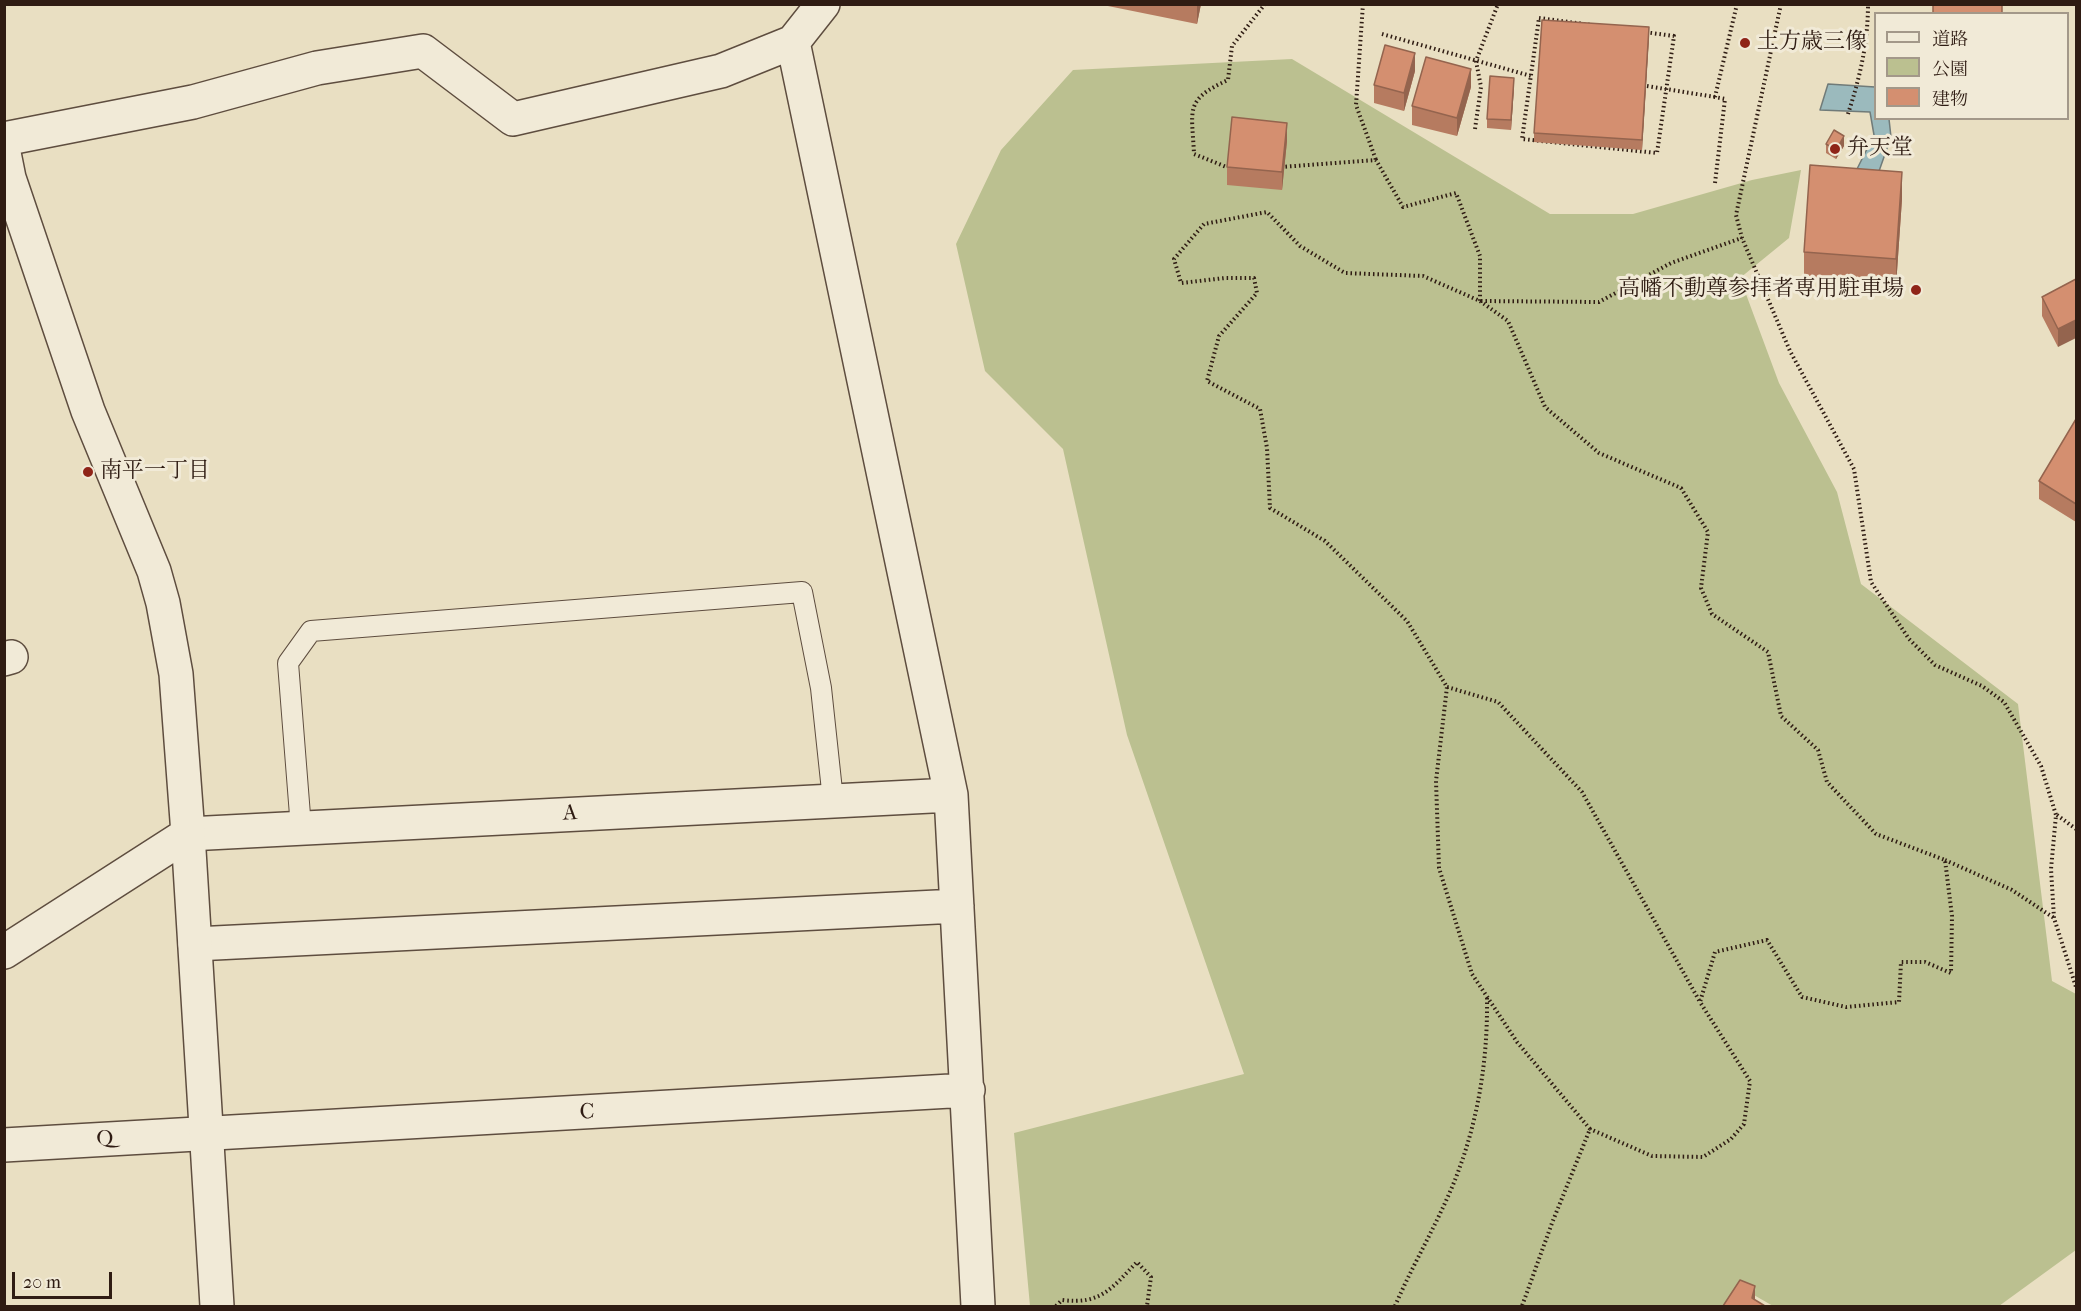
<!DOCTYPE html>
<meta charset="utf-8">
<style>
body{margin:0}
#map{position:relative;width:2081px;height:1311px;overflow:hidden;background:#e9dfc2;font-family:"IM FELL French Canon","Noto Serif JP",serif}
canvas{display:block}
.frame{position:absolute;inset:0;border:6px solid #2f1c13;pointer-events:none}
.legend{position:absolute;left:1874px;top:12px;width:195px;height:108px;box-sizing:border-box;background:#f1ead7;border:2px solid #a39889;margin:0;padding:8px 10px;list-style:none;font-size:18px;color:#2f1c13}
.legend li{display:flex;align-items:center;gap:12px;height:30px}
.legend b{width:30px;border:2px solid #a39889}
.scale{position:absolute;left:12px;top:1272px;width:100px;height:27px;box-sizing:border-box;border:3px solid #2f1c13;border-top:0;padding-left:8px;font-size:18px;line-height:21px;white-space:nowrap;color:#2f1c13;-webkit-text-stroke:4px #f1ead7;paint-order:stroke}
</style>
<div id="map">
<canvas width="2081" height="1311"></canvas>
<div class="frame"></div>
<ul class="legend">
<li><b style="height:8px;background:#f1ead7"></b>道路</li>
<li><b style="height:16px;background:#bbc090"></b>公園</li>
<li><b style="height:16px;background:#d48f70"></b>建物</li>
</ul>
<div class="scale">20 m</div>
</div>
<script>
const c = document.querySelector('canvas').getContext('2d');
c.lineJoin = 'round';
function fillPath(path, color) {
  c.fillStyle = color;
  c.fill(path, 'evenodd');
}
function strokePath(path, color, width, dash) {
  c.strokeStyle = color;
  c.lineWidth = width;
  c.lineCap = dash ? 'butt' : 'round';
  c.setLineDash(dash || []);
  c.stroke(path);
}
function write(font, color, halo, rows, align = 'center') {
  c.font = font + ' "IM FELL French Canon","Noto Serif JP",serif';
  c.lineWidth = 6;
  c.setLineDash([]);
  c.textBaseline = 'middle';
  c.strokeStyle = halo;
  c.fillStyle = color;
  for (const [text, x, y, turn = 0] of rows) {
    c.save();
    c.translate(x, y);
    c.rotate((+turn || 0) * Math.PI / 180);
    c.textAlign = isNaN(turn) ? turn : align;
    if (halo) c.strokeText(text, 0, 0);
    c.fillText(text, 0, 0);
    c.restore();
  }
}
fillPath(new Path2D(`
 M1292,59l258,155h83l119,-34 49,-10 -12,68 -49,40 39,105 58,109 24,92 157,120 34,277 24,13v256l-77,56h-226l-33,-19 -12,19h-698l-16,-173 230,-59 -117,-339 -64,-286 -78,-78 -29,-127 45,-94 72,-80z`), '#bbc090');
const water = new Path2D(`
 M1828,84l47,3 1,31 13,1 2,18 -20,57 -19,-15 22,-44 -4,-23 -50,-2z`);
fillPath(water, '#9bbabd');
strokePath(water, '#707b79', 1.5);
const service = new Path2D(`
 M301,828l-13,-165 23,-32 491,-39 19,96 12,112`);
const minor = new Path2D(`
 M823,4l-30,38 158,753 27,511
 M4,139l189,-37 124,-34 106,-17 90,68 208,-48 72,-29
 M4,659l7,-2
 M188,834l763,-39
 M195,944l762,-38
 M4,1145l964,-55`);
const tertiary = new Path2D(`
 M4,153l5,25 79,233 66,160 9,32 13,71 12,160 29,472
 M4,952l184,-118`);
strokePath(service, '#5e4d3f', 22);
strokePath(minor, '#5e4d3f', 36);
strokePath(tertiary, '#5e4d3f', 36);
strokePath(new Path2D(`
 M1363,4l-7,101 20,55
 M1781,4l-45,211 6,23 48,113 64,118 17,113 38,57 26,26 47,21 22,16 37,64 15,49 -5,54 3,49 22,69
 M1539,18l135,18 -17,117 -135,-14z
 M1382,34l149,42
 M1647,86l68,11
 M1848,114c12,-37 20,-71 20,-110
 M1475,129l6,-42 -5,-26 22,-57
 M1281,167l95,-7 27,47 53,-14 24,63v45l-57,-25 -78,-3 -45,-27 -33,-34 -63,12 -30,35 7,24 44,-5h29l3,15 -38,43 -12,45 53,28 7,39 3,60 55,33 82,80 40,66 -11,94 3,87 33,106 45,68 73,87 -38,94 -30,83
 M1229,168l-35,-14c-2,-45 -10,-54 34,-74l4,-34 33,-42
 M1715,183l10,-84 -10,-2 22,-93
 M1480,301l28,20 37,86 54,46 82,35 27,44 -7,56 11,26 56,38 13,64 37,34 9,32 49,52 69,26 7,56 -1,57 -26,-11h-24l-2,40 -53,5 -44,-10 -35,-57 -52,12 -15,50 50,79 -6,43 -13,15 -28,18 -51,-1 -62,-27
 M1481,301l118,1 72,-39 71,-25
 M1447,687l51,15 84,90 118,210
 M2057,815l19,14
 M1945,860l67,30 42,28
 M1056,1306l6,-6c39,5 50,-12 75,-38l14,15 -4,29
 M1395,1306c15,-35 34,-68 50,-103 30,-64 43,-134 42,-205`), '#2f1c13', 4, [1.5, 3]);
strokePath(service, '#f1ead7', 20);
strokePath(minor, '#f1ead7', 33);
strokePath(tertiary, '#f1ead7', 33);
fillPath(new Path2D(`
 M1098,4h103l-4,20z
 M1649,36l-7,114 -108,-8v-9z
 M1415,71l-11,40 -30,-8v-18z
 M1471,87l-14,49 -45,-11v-19z
 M1514,87l-3,43 -24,-2v-9z
 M1287,141l-5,49 -55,-5v-18z
 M1826,144l18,2 -8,13 -10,-6z
 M1902,199l-6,87 -92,-7v-27z
 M2076,279l-18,68 -16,-31v-19z
 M2076,419v103l-37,-23v-18z`), '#b67b60');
fillPath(new Path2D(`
 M1197,4h4l-4,20z
 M1649,27v9l-7,114v-10z
 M1415,53v18l-11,40v-18z
 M1471,69v18l-14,49v-18z
 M1514,78v9l-3,43v-10z
 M1287,123v18l-5,49v-18z
 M1844,136v10l-8,13v-9z
 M1902,172v27l-6,87v-27z
 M2076,320v18l-18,9v-18z
 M1755,1286v20l-3,-8z`), '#94644e');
const building = new Path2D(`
 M1933,4h69v10h-69z
 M1542,20l107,7 -7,113 -108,-7z
 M1385,45l30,8 -11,40 -30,-8z
 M1426,57l45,12 -14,49 -45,-12z
 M1490,76l24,2 -3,42 -24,-1z
 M1232,117l55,6 -5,49 -55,-5z
 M1834,130l10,6 -8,14 -10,-6z
 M1810,165l92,7 -6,87 -92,-7z
 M2076,279v41l-18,9 -16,-32z
 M2076,419v85l-37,-23z
 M1740,1280l15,6 -3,12 13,8h-42z`);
fillPath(building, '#d48f70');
strokePath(building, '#94644e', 1.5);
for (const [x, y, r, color] of [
 [1745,43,6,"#8f2418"],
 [1835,149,6,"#8f2418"],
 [1916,290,6,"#8f2418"],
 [88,472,6,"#8f2418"]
]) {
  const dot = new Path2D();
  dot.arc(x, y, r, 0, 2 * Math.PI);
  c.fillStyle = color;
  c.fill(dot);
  strokePath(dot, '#f1ead7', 2);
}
write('22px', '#2f1c13', '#f1ead7', [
 ["土方歳三像",1757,43],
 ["弁天堂",1847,149],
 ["高幡不動尊参拝者専用駐車場",1904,290,"right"],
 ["南平一丁目",100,472]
], 'left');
write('22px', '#2f1c13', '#f1ead7', [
 ["A",570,814,-3],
 ["C",587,1113,-3],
 ["Q",105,1140,-3]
]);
</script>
